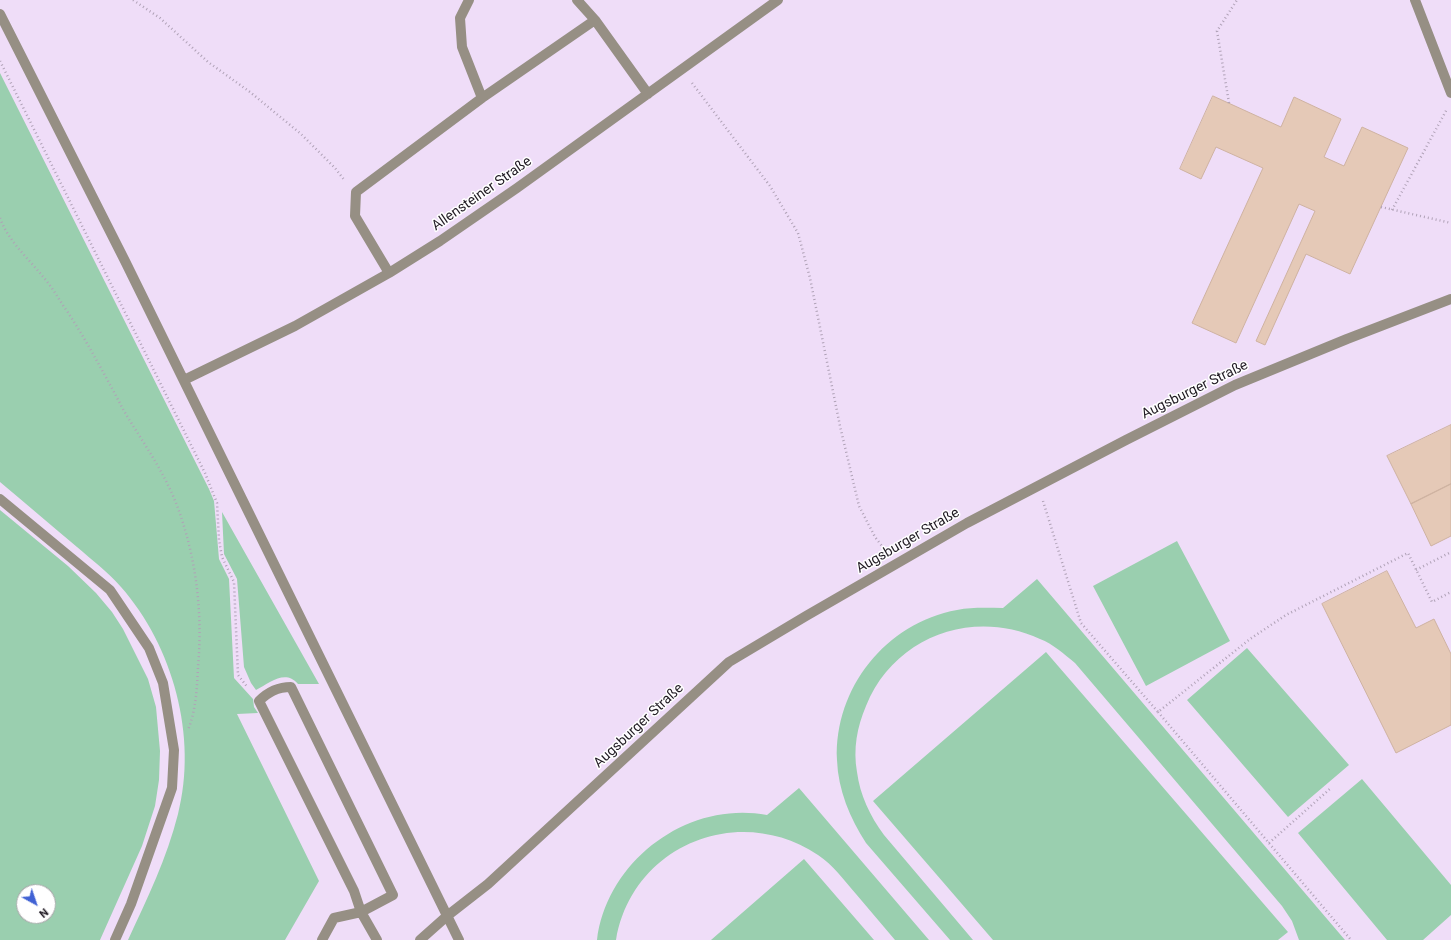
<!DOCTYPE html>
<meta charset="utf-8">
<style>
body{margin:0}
#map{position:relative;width:1451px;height:940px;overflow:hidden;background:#efddf8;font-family:Roboto,sans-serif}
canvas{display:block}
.north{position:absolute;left:16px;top:884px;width:40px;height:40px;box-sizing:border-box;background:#fff;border:1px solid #a6a3a7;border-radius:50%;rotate:140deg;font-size:11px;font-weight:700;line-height:16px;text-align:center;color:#201a23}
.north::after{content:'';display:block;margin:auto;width:14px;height:18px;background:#4162d4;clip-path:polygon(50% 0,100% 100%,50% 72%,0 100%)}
</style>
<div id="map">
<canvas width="1451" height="940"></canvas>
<div class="north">N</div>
</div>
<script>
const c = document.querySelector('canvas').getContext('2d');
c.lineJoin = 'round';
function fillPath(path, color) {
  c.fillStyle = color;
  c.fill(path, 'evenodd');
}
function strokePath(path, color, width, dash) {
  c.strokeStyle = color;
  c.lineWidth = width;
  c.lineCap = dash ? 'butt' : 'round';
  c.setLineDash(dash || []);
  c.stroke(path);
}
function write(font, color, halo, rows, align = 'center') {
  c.font = font + ' Roboto,sans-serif';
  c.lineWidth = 3;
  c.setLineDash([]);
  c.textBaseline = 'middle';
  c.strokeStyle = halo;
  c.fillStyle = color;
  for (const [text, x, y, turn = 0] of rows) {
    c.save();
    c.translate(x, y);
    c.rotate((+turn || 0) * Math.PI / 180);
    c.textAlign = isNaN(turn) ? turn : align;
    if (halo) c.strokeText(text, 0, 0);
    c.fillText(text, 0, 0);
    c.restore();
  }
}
fillPath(new Path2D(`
 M0,73l209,416 5,12 5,58 10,20 5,99 19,21 1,8 4,6 -21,1 82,167 -34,59h-157c19,-41 39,-82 50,-126 20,-77 -5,-168 -57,-227 -13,-15 -29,-27 -44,-40 -26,-22 -51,-43 -77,-65z
 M0,510l68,56 28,27 16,19 11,17 25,50 8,28 4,44 -1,29 -4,26 -13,40 -42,94h-100zM24,892h24v24h-24z
 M222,512l97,172h-21c-13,-15 -28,-1 -42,6l-5,-7 -7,-16 -7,-88 -13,-25z
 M1177,541l53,100 -84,45 -53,-100z
 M1037,579l308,361h-46l-7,-19 -10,-15 -207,-243c-11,-9 -22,-19 -35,-24 -68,-31 -146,-2 -174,67 -9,21 -13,43 -9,66 3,23 13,44 27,63l89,105h-23l-84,-97c-16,-25 -28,-53 -29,-83 -3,-72 49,-137 120,-150 15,-3 30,-2 46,-2z
 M1247,648l102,117 -61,52 -101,-117z
 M1046,652l242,280 -10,8h-285l-120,-139z
 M1362,779l89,106v30l-28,25h-36l-89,-107z
 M799,788l130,152h-34c-13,-15 -26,-31 -39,-46 -12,-14 -23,-29 -38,-39 -79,-53 -186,-10 -202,85h-19c10,-80 91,-140 170,-125z
 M804,859l70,81h-163z`), '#9acfaf');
const building = new Path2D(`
 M1213,96l68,31 13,-30 47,22 -17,38 20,9 18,-39 46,21 -58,126 -44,-20 -41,91 -9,-4 59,-130 -16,-7 -63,139 -44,-20 71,-155 -47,-21 -15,32 -21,-10z
 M1451,425v59l-40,20 -24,-48z
 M1451,484v52l-20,10 -20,-42z
 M1387,571l29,57 18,-9 17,35v71l-55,28 -74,-149z`);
fillPath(building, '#e5c9b7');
strokePath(building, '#ceb2a1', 1);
strokePath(new Path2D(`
 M133,0l27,18 48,44 42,30 51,42 34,34 10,13
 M0,61l205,412 12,30 2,37 3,17 12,25 4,93 10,13
 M692,83l78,103 28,47 12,45 30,148 19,80 16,31 10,13
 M1229,103l-12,-72 20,-31
 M1381,207l70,16
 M1392,210l55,-101
 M0,218c8,23 29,41 44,60 9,10 15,22 23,33 21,32 39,66 57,100 18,30 39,59 52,92 20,52 27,109 22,164 -1,21 -2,43 -10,63
 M1043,501l38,122 77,89 92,-73 36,-24 122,-62 24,49 19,-10
 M1416,570l35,-18
 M1158,712l193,228
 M1269,843l62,-55`), '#b0a2b7', 2.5, [1, 3]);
strokePath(new Path2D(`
 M469,0l-9,18 2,29 20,51
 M577,0l18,20
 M1415,0l36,93
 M0,14l125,247 334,679
 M389,273l-34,-57 1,-24 126,-94 113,-78 53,74
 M184,380l111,-54 94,-53 51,-32 77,-53 261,-188
 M0,499l110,91 39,58 14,35 11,67 -2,38 -41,116 -16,36
 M322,940l12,-22 27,-6 32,-17 -102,-208c-14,0 -23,5 -32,14l95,190 7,21 16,28
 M420,940l27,-24 41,-32 241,-222 77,-46 161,-93 159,-83 109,-55 112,-46 104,-40`), '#968f84', 10);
write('14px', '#201a23', '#fff', [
 ["Allensteiner Straße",482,194,-35],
 ["Augsburger Straße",1195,390,-26],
 ["Augsburger Straße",908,541,-30],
 ["Augsburger Straße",639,726,-43]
]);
</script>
